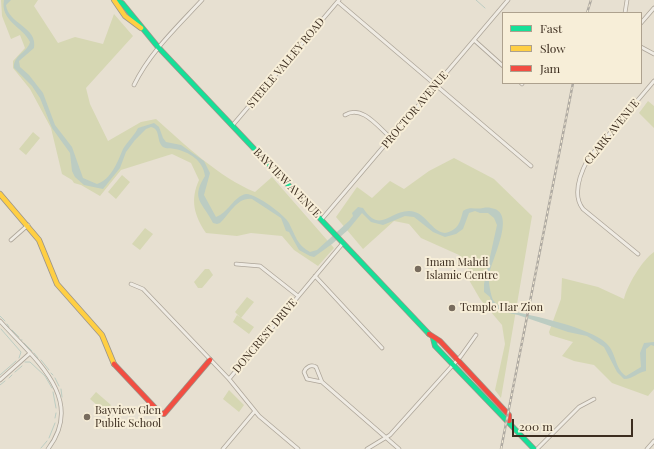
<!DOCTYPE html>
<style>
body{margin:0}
#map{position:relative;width:654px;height:449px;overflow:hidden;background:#e7e0d1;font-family:"Playfair Display",serif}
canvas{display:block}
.legend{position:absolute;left:502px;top:12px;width:140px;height:72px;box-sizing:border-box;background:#f7eed8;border:1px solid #ada18e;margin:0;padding:5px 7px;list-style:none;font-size:12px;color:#3d2e20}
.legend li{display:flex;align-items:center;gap:8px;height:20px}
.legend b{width:20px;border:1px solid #ada18e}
.scale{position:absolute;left:512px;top:419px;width:121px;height:18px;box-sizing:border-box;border:2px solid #3d2e20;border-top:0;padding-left:5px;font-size:12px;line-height:14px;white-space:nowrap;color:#3d2e20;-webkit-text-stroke:3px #f7eed8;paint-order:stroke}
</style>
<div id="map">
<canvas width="654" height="449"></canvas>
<ul class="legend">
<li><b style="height:5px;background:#16e098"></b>Fast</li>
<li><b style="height:5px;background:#ffcf43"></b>Slow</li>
<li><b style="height:5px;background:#f24e42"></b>Jam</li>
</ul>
<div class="scale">200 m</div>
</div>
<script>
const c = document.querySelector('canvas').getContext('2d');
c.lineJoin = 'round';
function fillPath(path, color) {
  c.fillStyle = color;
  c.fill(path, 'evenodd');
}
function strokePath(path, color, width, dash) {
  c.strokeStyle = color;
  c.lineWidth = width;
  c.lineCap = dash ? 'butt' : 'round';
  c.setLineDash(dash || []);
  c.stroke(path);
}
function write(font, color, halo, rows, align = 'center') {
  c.font = font + ' "Playfair Display",serif';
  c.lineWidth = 4;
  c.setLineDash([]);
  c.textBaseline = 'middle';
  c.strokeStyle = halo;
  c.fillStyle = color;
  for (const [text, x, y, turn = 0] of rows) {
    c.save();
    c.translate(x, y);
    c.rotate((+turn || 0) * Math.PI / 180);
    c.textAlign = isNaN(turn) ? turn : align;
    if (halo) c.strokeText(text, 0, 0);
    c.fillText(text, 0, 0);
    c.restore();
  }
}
fillPath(new Path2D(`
 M1,0h37l-4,6 24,37 17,-6 28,7 11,-30 19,22 -47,52 4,16 18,37 33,-19 15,-3c28,25 64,59 99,73l17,-15 62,71 -16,18 -24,-16 -12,-14 -31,-3 -14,3 -31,-3c-12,-18 -16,-33 -7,-53l-8,-17 -19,-9 -51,16 -21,26 -19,-11 -7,-2 -2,-3 -10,-6 -11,-46 -21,-39 -17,-21v-7l12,-13 -5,-13 -9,4 -9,-23z
 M648,101l6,5v22l-15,-15z
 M33,132l7,6 -14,17 -7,-6z
 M454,158l40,21 38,37 -31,182 -6,-8 10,-46 -3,-19 -22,-26 -11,-19 -1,-16 -9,-9 -38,-17 -12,-14 -15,-3 -31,28 -27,-32 21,-30 15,11 18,-17 14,8 25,-18z
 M122,175l8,7 -14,17 -8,-7z
 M145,228l8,6 -13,16 -8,-6z
 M654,252v137l-6,7 -36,-13 -18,-18 -20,-4 -12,-5 11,-14 -23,-7 -1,-3 12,-33 1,-21 36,9 26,12c3,-13 18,-39 30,-47z
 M205,269h4l4,6 -11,13h-4l-4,-6z
 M247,297l7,5 -13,16 -6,-6z
 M237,315l17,12 -5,7 -16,-12z
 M229,390l15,15 -5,7 -16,-13z
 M96,392l15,13 -6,7 -15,-13z`), '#d6d7b3');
fillPath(new Path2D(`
 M4,0h7l-5,5c2,19 32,22 28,43l-15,13 1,6 9,8 14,18 12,32 17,22 11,31 14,6c14,-4 21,-23 26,-35 4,-7 11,-13 15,-21l16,-5 5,4 4,11 3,4 15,3 23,16 6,12 -6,22 12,22c12,-4 18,-21 30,-23 9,-1 39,21 43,29 6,12 8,22 21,29l7,-2 32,-29 4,-5 -1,-3 6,-6 5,1c17,26 26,3 46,3 17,0 22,21 36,22 13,-3 15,-10 18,-22 8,-5 12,-1 20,-3 5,-1 8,0 12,1 20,8 -4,51 -6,67 -1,5 2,20 4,24 4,6 10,7 15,10 25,6 81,17 98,33 11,10 8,25 20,33l15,-9 -1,-14 4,-10 10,-1v4l-3,-1 -5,4v22c-8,1 -13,8 -22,8l-7,-7 -13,-25 -17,-11 -19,-4 -50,-17 -14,-3 -12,-6 -2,-9 -6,-5v-8l13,-59 -3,-7 -6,-5h-8l-5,-2 -6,2 -6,16 -7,5 -11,3 -12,-5 -19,-15 -9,-1 -22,9 -12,-3 -9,-9 -14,17 -16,14 -18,13 -4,-1 -11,-6 -10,-18 -3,-1 -5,-13 -29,-19c-15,-2 -22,15 -32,24l-3,1 -4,-1c-10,-21 -23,-23 -8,-47 -2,-16 -16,-24 -30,-27 -4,-1 -9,0 -12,-2 -7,-6 -2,-18 -12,-20l-5,2 -11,11 -9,12 -6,16 -17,21 -19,-4 -9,-8 -3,-6 -2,-18 -18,-25 -12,-30 -8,-12 -18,-18c-1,-13 13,-15 16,-26 -7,-15 -30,-21 -26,-42z`), '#bcccc2');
strokePath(new Path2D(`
 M476,0l9,8
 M0,316l5,5
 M7,324l2,3
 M1,329l20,23 -2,6
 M12,330l7,7
 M21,340h1
 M24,343l8,8
 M34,353l4,5
 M41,360l8,10
 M25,362h5l15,14 7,12
 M15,372l7,-6
 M51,373l2,2
 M0,375l16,-14
 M9,378l3,-3
 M55,378l4,8
 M0,385l5,-4
 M61,389l1,8
 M53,392l3,16
 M55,418l1,-5
 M49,438l6,-15
 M41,448l6,-7`), '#bcccc2', 1);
const street = new Path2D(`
 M338,2l193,164
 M625,13l2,-13
 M641,23l13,-15
 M474,40l29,26
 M641,47l13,7
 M521,83l1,1
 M134,85c16,-33 43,-58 68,-85
 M345,115c17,-11 34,13 46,23
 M232,126l107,-126
 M322,219l186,-219
 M11,240l17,-15
 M638,254l-55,-45c-11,-14 -3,-35 5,-50l66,-78
 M236,264l24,2 38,30
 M315,276l67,72
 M131,284l12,5 86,90 114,-136
 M0,321c32,36 87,77 48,128
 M229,379l30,37 39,33
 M0,380l29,-26
 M322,382l-15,-3 -3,-7c2,-5 7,-8 12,-5l6,15 77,67
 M223,449l32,-38
 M367,449l23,-14 71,-79 15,-21
 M537,449l42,-42 15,-8
 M647,449l7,-8`);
const fast = new Path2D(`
 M115,0l7,3 36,44 271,287
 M433,338l2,8 99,103`);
const slow = new Path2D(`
 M114,0l11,16 16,12
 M0,194l39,46 18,44 45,51 12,29`);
const jam = new Path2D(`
 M429,334l11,7 69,74v6
 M114,364l46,49 4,1 46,-54`);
strokePath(street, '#ada599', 4.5);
strokePath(fast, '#9c958a', 6);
strokePath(slow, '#9c958a', 6);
strokePath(jam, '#9c958a', 6);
strokePath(street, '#efebe3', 3);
strokePath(fast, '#16e098', 4.5);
strokePath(slow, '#ffcf43', 4.5);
strokePath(jam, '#f24e42', 4.5);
const rail = new Path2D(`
 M587,13l4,-13
 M501,449l72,-366`);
strokePath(rail, '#afaaa2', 2.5);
strokePath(rail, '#f7eed8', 1, [3]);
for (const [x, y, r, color] of [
 [418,269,4,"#786c5e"],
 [452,308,4,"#786c5e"],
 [87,417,4,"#786c5e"]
]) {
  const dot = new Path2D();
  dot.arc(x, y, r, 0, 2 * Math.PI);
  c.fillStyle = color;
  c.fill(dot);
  strokePath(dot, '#f7eed8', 1.5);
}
write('11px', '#3d2e20', '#f7eed8', [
 ["STEELE VALLEY ROAD",286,63,-50],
 ["PROCTOR AVENUE",415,110,-50],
 ["CLARK AVENUE",612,132,-51],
 ["BAYVIEW AVENUE",287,183,46],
 ["DONCREST DRIVE",265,336,-50]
]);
write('11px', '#3d2e20', '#f7eed8', [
 ["Imam Mahdi",426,263],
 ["Islamic Centre",426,276],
 ["Temple Har Zion",460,308],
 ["Bayview Glen",95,411],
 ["Public School",95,424]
], 'left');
</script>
